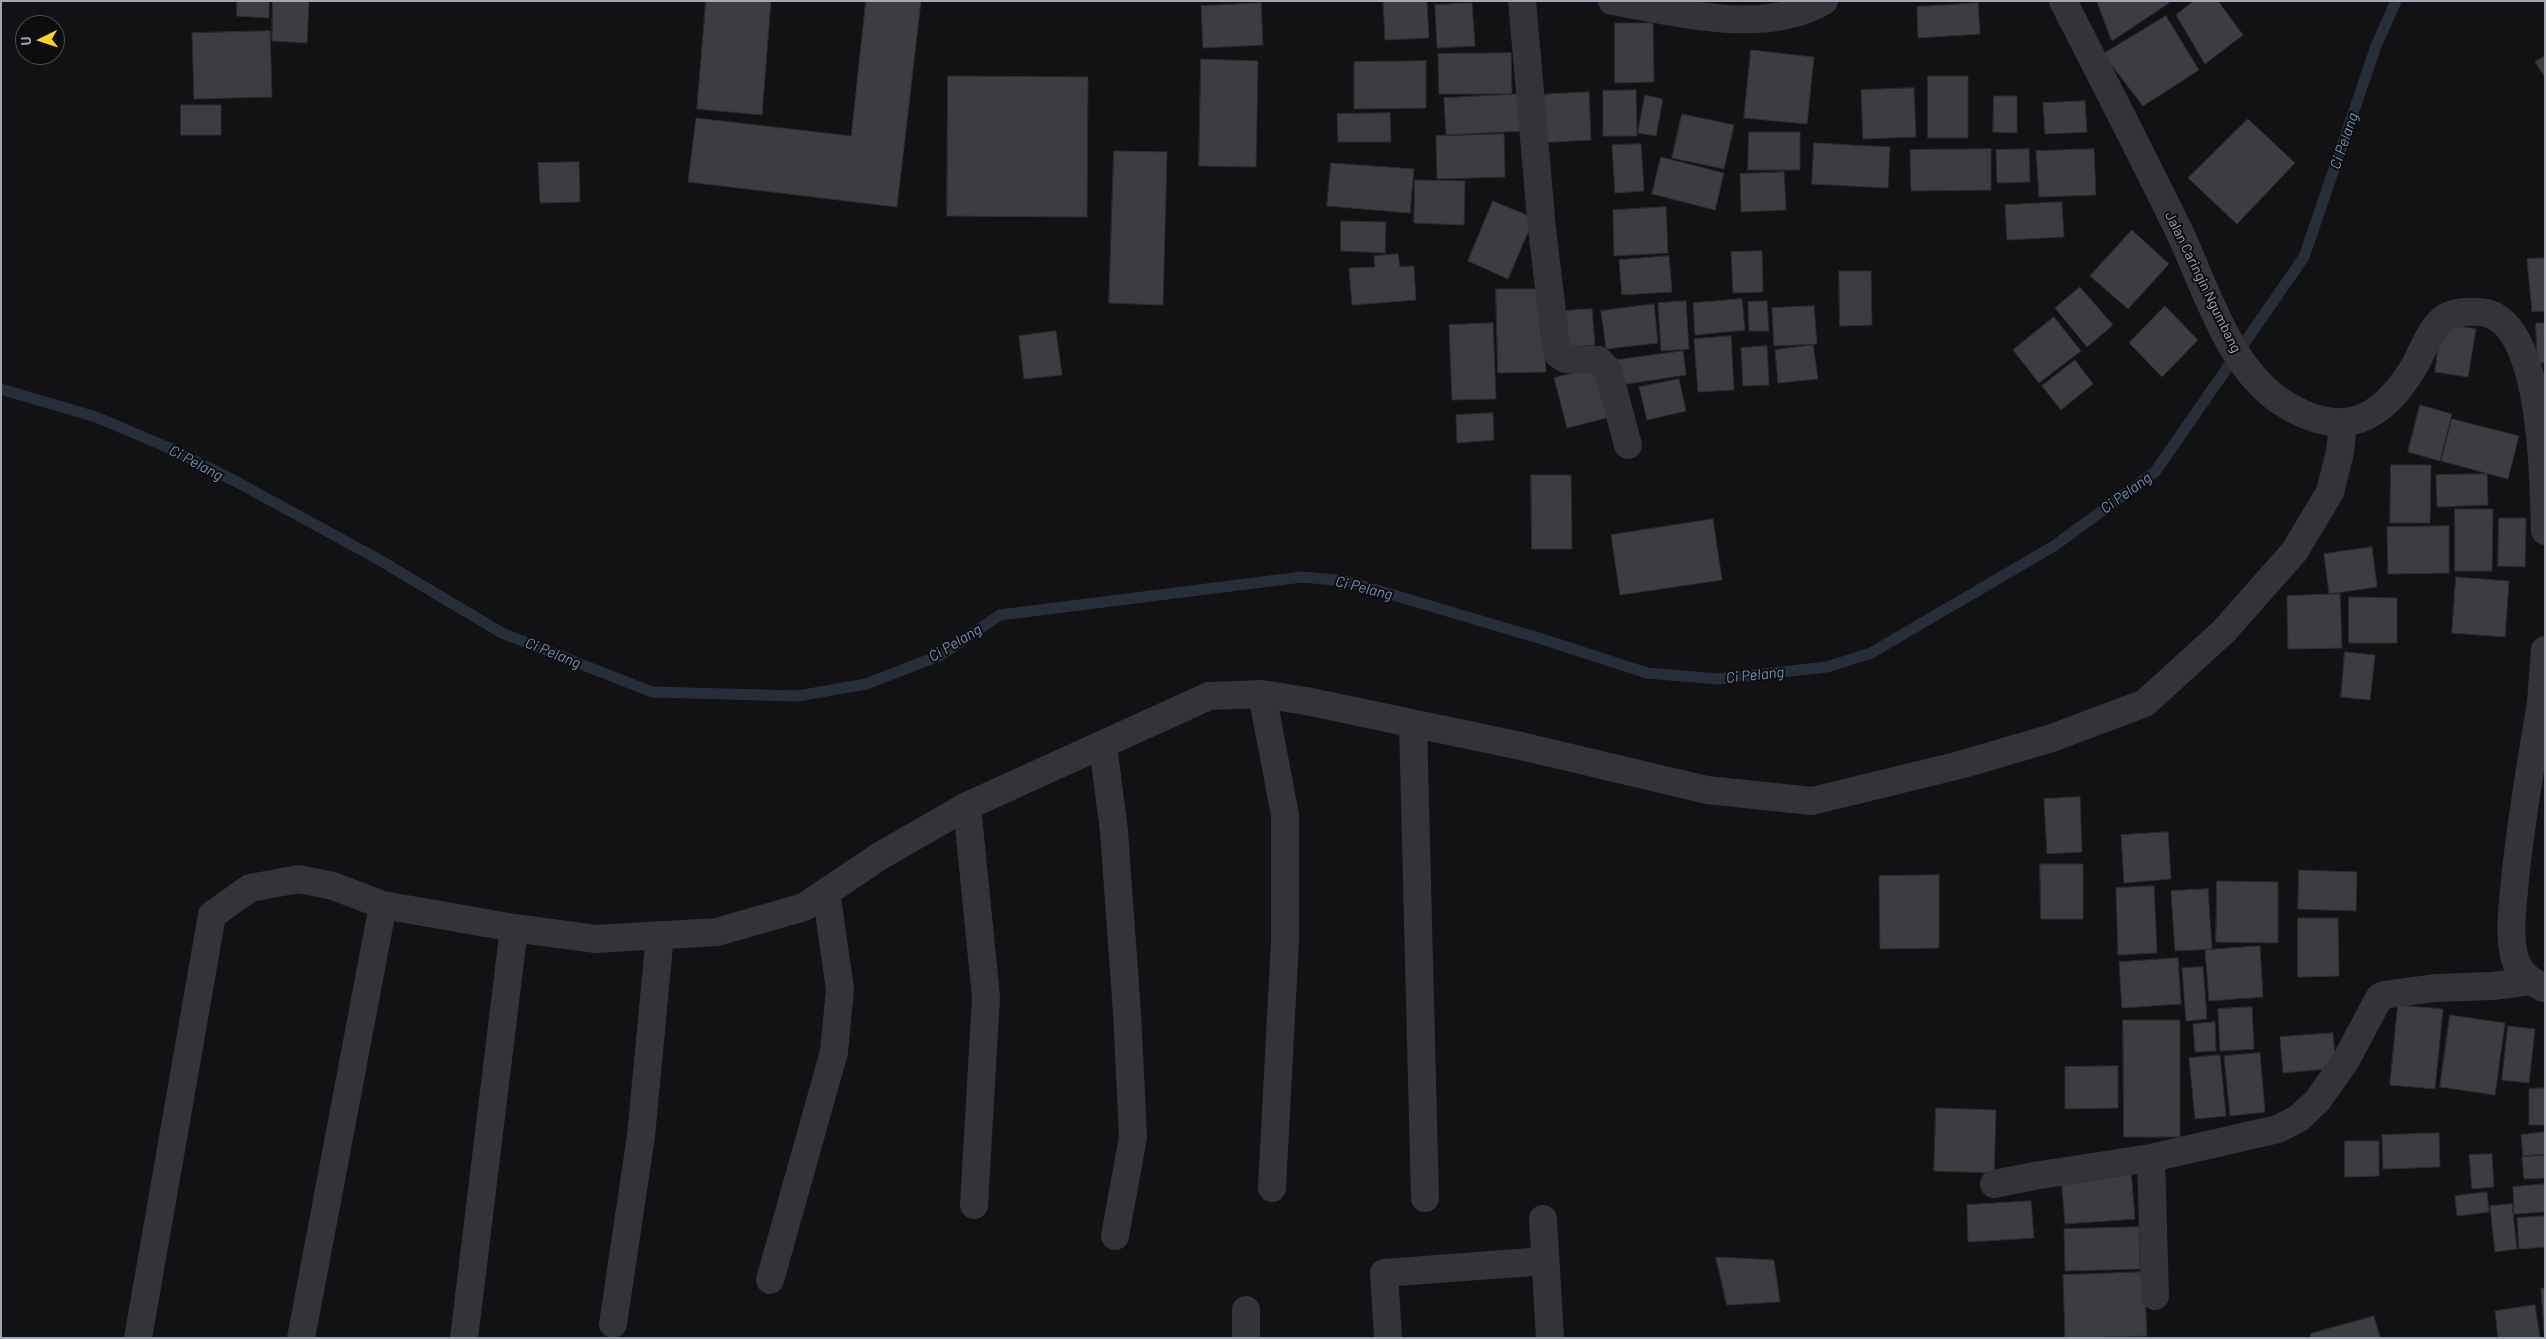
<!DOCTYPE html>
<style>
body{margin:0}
#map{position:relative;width:2546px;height:1339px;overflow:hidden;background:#121214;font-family:Barlow,sans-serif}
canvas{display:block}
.frame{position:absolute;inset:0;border:2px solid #a2a5b5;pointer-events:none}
.north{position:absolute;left:15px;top:15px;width:50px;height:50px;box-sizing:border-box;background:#0d0d0f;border:1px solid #494a51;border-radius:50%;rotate:266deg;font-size:14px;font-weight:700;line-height:20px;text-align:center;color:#a2a5b5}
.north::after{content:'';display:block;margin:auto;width:18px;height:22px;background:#fed31f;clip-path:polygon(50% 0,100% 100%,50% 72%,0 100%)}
</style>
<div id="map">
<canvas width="2546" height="1339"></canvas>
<div class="frame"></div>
<div class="north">U</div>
</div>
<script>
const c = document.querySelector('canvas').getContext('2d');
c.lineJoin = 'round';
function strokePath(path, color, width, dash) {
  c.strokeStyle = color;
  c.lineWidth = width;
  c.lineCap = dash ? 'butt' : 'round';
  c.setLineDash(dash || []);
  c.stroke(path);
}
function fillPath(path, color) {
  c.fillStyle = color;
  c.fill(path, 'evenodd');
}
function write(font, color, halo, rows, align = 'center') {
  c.font = font + ' Barlow,sans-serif';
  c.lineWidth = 4;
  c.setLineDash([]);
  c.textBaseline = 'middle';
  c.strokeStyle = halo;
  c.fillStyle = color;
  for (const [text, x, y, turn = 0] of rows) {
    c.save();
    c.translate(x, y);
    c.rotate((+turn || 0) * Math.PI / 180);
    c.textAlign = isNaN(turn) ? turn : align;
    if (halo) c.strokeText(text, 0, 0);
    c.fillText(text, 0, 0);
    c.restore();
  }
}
strokePath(new Path2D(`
 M1,389l95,28 71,30 68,34 141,77 126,75 150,59 146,4 68,-12 75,-29 59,-40 302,-38 44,4 196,58 105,34 71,6 109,-12 44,-14 183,-107 101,-74 149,-215 72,-211 20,-45`), '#282e38', 11);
const building = new Path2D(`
 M237,1h32v17l-32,-2z
 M273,1h36l-2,42 -35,-2z
 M706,1h65l-9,114 -65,-6z
 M866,1h55l-24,206 -209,-25 8,-64 155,18z
 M1427,1l2,37 -44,2 -2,-38z
 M2097,1h71l1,2 -57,38z
 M2194,1h24l25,34 -38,29 -29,-49z
 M1261,3l2,42 -60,3 -2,-42z
 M1472,3l3,43 -38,2 -2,-43z
 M1978,3l2,31 -62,4 -1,-31z
 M2166,16l33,54 -56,36 -40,-52z
 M1615,23h38l1,59 -39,1z
 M270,31l2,66 -78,2 -2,-66z
 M1751,50l63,7 -7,67 -63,-6z
 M1511,53l1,41h-73l-1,-40z
 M2545,56v21l-10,-15z
 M1201,59l57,2 -2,106 -57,-1z
 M1426,61v47l-72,1v-47z
 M948,76l140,1 -1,140 -140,-1z
 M1928,76h40v62h-40z
 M1914,88l2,49 -53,2 -2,-49z
 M1636,90l1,46h-34v-45z
 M1589,92l2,48 -55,3 -2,-48z
 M1521,94l2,37 -77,4 -2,-37z
 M1645,95l18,4 -7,37 -18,-3z
 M1994,96h23v37l-24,-1z
 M2085,101l2,31 -42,2 -2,-31z
 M181,105h40v30h-40z
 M1390,113l1,29h-53l-1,-28z
 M1682,114l52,11 -10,44 -52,-11z
 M2248,119l47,44 -58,61 -49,-46z
 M1749,132h51v38h-52z
 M1504,134l1,43 -68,2 -1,-43z
 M1814,143l76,4 -2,41 -76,-4z
 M1641,144l3,47 -29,2 -3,-48z
 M1991,149v41l-80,1 -1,-41z
 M2029,149l1,33 -33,1 -1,-33z
 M2094,149l2,46 -57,2 -3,-46z
 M1114,151l53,1 -4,153 -54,-2z
 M1661,157l63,16 -9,37 -63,-16z
 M579,162l1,40 -40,1 -2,-40z
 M1331,163l83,6 -4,44 -83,-7z
 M1784,172l2,38 -45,2 -1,-38z
 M1415,180l50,1 -1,44 -50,-2z
 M1493,201l41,17 -26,61 -40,-18z
 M2062,202l2,35 -57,3 -2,-35z
 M1666,207l2,46 -54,3 -1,-46z
 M1341,221l45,1 -1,31 -44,-2z
 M2132,230l37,34 -41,45 -38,-33z
 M1762,251l1,41 -30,1 -2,-41z
 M1398,254l2,13 14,-1 2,34 -64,5 -3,-37 26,-1 -1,-11z
 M1669,256l3,36 -50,3 -3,-35z
 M2545,258v53l-13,1 -5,-53z
 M1839,271h32l1,54 -32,1z
 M2080,287l33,38 -26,22 -32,-39z
 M1496,289h48l2,83 -48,1z
 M1742,299l3,31 -50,5 -2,-32z
 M1686,301l3,48 -28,2 -3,-48z
 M1767,301l2,30h-20l-1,-29z
 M1654,304l4,39 -52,6 -5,-38z
 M1814,306l3,38 -43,2 -2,-38z
 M2165,306l33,34 -36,37 -33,-34z
 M1592,309l3,36 -33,2 -2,-36z
 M2054,317l27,34 -42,32 -26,-33z
 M1493,323l3,76 -44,1 -3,-75z
 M2442,323l34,6 -8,48 -33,-5z
 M2536,323h9v40h-8z
 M1056,331l6,44 -38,4 -5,-43z
 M1731,336l3,54 -36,2 -4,-53z
 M1813,345l5,34 -40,4 -3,-33z
 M1767,346l2,39 -26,1 -2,-38z
 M1683,351l3,24 -66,10 -3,-25z
 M2075,360l18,24 -32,26 -19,-24z
 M1601,366l13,50 -47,12 -13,-50z
 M1679,379l7,32 -39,9 -8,-33z
 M2420,405l32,9 -12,47 -32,-9z
 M1493,413l1,27 -37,3 -1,-28z
 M2452,419l67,17 -11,43 -67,-18z
 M2391,465h40l-1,58h-40z
 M2487,474l1,31 -51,2 -1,-32z
 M1531,475h40l1,74h-40z
 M2455,509h38l-1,62h-37z
 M2499,518h27l-1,49 -27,-1z
 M1713,519l9,61 -102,15 -9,-60z
 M2449,526v47l-61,1 -1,-47z
 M2372,547l5,40 -48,7 -5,-40z
 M2456,577l53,4 -4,56 -53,-4z
 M2340,594l2,54 -54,1 -1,-53z
 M2349,597l48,1v45h-48z
 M2345,652l30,3 -5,45 -29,-3z
 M2080,797l2,55 -35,2 -3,-55z
 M2168,832l3,47 -47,4 -3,-48z
 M2040,864h43v55h-42z
 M2299,870l58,2 -1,39 -58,-2z
 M1939,875v73l-59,1 -1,-73z
 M2217,881l61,1v61l-62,-1z
 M2154,886l3,67 -39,2 -2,-67z
 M2208,889l4,60 -37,2 -4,-60z
 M2298,918h40l1,58 -41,1z
 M2260,946l3,51 -54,4 -4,-51z
 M2178,958l3,46 -59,4 -3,-46z
 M2203,967l4,52 -21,2 -4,-53z
 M2398,1005l45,4 -8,80 -45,-4z
 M2252,1007l2,42 -34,2 -2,-42z
 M2450,1015l55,8 -10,72 -55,-8z
 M2123,1020h57v117h-56z
 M2215,1022l1,29 -21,1 -2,-28z
 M2508,1026l27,3 -6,54 -27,-3z
 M2333,1033l3,35 -53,5 -3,-36z
 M2260,1053l5,59 -35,4 -6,-60z
 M2220,1055l6,61 -31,3 -6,-61z
 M2118,1066v42l-53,1v-42z
 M2545,1088v37h-16v-36z
 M1936,1108l60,2 -2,63 -60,-2z
 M2545,1132v22l-22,2 -2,-21z
 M2439,1133l1,34 -57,2 -1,-34z
 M2345,1141h34v35l-34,1z
 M2492,1154l2,33 -22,2 -3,-34z
 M2545,1155v23l-21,1 -2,-22z
 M2131,1170l4,49 -70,5 -4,-49z
 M2545,1184v28l-31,2 -1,-27z
 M2487,1192l2,20 -32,4 -2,-20z
 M2031,1201l3,37 -66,4 -1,-37z
 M2512,1204l5,45 -22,3 -5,-46z
 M2545,1216v31l-26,2 -2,-31z
 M2139,1227l1,42 -75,2 -1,-42z
 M1716,1257l58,3 6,42 -53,3z
 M2144,1272l3,64 -82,2 -2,-63z
 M2545,1288v44h-1l-3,-43z
 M2535,1305l5,33h-42l-3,-27z
 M2374,1316l6,22h-69l-1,-4z`);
fillPath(building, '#3c3c41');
strokePath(building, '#2c2c30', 1);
strokePath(new Path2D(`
 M1522,1l20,228 14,117 3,9 7,4 32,1 10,10 20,75
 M1612,1c66,11 151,35 212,0
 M2063,1c39,76 78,152 115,228 28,58 51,144 110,177 55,32 92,15 124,-36 10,-16 16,-38 30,-50 9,-8 25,-9 36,-8 67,1 65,172 67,219
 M2545,650l-4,53h4
 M1262,694l23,121v126l-13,247
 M2541,703c-10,59 -20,117 -26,177 -2,24 -7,55 0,79 4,14 16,22 28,29
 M1413,724l12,474
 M1103,746l11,85 13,181 6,125 -18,99
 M2151,1158l4,138
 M1994,1184l40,-8 117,-18 127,-29 21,-11 19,-18 28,-40 33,-62 4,-3 52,-7 58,-2 38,-5
 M974,1205l12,-208 -19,-191 242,-110 53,-2 44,7 215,45 186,44 105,11 148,-36 92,-27 93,-35 79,-72 70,-79 36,-60 10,-40 3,-29
 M1543,1219l7,119
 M770,1280l64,-228 6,-63 -14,-97
 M1246,1310v28
 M613,1324l28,-188 19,-201
 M138,1338l74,-423 38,-27 49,-9 34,7 50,19 131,23 82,11 121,-7 87,-25 76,-51 87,-50
 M301,1338l82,-433
 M464,1338l50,-410
 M1388,1338l-4,-65 161,-12`), '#333339', 28);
write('14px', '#a2a5b5', '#0d0d0f', [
 ["Jalan Caringin Ngumbang",2203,282,64]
]);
write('italic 15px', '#768eb3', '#0d0d0f', [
 ["Ci Pelang",2344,141,-71],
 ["Ci Pelang",196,463,28],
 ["Ci Pelang",2126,493,-36],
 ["Ci Pelang",1364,588,14],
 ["Ci Pelang",955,643,-31],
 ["Ci Pelang",553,653,22],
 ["Ci Pelang",1755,675,-6]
]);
</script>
